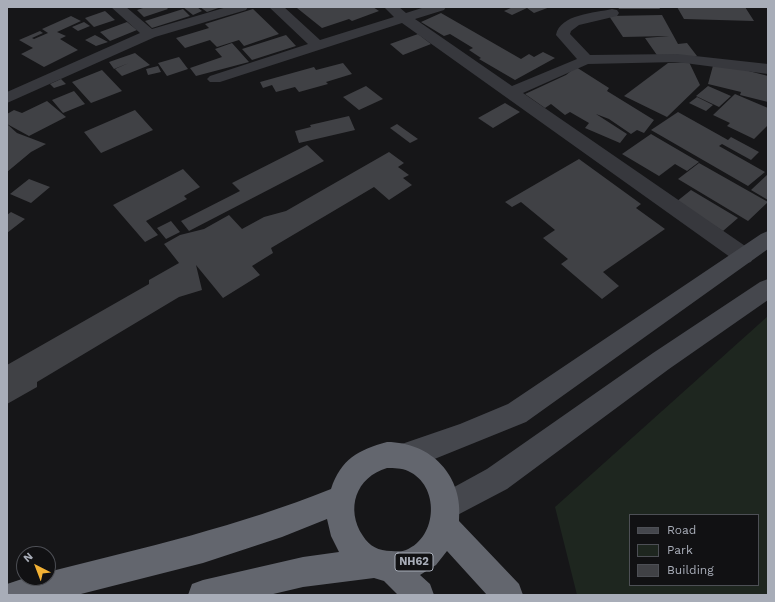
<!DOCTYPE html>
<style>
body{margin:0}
#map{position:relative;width:775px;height:602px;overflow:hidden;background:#161618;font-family:"Work Sans",sans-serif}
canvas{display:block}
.frame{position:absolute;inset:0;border:8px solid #a8adb8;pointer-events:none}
.legend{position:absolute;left:629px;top:514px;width:130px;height:72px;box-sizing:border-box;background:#111113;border:1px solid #4d4f55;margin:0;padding:5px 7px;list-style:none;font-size:12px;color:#a8adb8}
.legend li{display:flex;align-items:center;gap:8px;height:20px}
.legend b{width:20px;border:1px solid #4d4f55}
.north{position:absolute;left:16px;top:546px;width:40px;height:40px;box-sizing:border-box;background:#111113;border:1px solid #4d4f55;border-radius:50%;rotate:318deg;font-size:11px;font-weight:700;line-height:16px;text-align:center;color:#a8adb8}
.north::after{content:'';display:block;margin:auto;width:14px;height:18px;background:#f2b134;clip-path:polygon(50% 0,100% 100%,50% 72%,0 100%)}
</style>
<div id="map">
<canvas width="775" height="602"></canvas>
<div class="frame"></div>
<ul class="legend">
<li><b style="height:5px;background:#45474d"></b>Road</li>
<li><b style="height:11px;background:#1e261f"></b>Park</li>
<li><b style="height:11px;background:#404145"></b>Building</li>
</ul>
<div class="north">N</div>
</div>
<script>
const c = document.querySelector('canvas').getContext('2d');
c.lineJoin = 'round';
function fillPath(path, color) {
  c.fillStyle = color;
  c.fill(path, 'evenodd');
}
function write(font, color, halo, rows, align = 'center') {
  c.font = font + ' "Work Sans",sans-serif';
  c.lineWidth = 4;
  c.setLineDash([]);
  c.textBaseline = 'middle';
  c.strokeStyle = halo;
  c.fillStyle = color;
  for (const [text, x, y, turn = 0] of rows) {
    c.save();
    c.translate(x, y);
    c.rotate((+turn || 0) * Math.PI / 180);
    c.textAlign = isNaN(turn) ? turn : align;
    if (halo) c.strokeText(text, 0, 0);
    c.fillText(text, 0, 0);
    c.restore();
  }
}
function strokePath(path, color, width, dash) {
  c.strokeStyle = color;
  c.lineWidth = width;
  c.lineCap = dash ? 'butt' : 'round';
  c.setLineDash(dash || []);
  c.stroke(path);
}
fillPath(new Path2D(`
 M768,316v279h-191l-22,-88zM630,515h128v70h-128z`), '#1e261f');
fillPath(new Path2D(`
 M146,7h20l2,2 -24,8 -7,-7z
 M183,7h14l5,4 -9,4z
 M200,7h21l-14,5z
 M299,7h74l6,4 -27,10 -3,-2 -27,9 -25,-20z
 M513,7h37l-16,6 -7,-5 -15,7 -8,-4z
 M618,7h41l1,2h-41z
 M677,7h68l9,14 -70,-2z
 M183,9l7,7 -38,12 -7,-7z
 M253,9l26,25 -35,12 -5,-6 -22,7 -7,-7 -25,8 -9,-10 33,-10 -4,-4z
 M105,11l10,9 -21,7 -9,-9z
 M441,13l80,46 8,-5 5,3 9,-5 12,6 -40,22 -36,-21 2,-1 -12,-8 4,-2 -23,-14 -6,2 -23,-14z
 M662,15l16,29 9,-1 10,13 -38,2 -14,-20 24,-2 -46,1 -14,-21z
 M71,16l10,5 -24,11 9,4 -6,3 18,11 -34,17 -23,-13 12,-6 -14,-8 21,-9 3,2 -11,5 2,1 14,-6 -6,-4z
 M84,22l6,4 -12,5 -6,-4z
 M127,22l10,8 -27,11 -10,-9z
 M418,34l13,10 -28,11 -13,-11z
 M95,35l13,7 -12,4 -11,-6z
 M286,35l10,11 -44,14 -10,-11z
 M232,43l17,19 -53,14 -6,-8 32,-11 -7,-8z
 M135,53l15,12 -28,11 -7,-7 14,-6 -15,6 -5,-7z
 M179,57l9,12 -21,7 -9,-13z
 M689,62l11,23 -33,32 -43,-21 44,-33z
 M714,62l54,14v26l-28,-7 1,-3 -33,-8z
 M343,63l9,11 -26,8 2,2 -29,8 -4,-5 -19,5 -4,-7 -9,3 -3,-6 54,-15 2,3z
 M158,66l3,6 -13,3 -2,-6z
 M576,67l33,21 -2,3 47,29 -10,13 -7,-3 -6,4 -22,-15 -13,-5 31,20 -7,9 -35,-15 4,-5 -19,-11 -5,3 -14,-11 -6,4 -20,-14 41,-19z
 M102,70l20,21 -31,12 -19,-21z
 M61,79l5,5 -12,4 -4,-4z
 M366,86l17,13 -24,11 -16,-13z
 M708,86l23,10 -12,11 -23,-11z
 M74,91l11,13 -22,9 -11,-13z
 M735,94l33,14v17l-14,14 -27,-13 3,-3 -17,-8z
 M697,97l16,8 -7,6 -17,-8z
 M47,101l19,16 -37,19 -22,-12v-10l7,-4 8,3z
 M505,103l15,9 -27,16 -15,-10z
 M135,110l18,20 -52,23 -17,-21z
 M678,112l50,28 3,-3 28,15 -8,8 -29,-16 -3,2 46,26 -17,14 -97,-56z
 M349,116l6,14 -56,13 -4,-12 16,-4 -1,-2z
 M7,124l10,9 29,11 -15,8 -24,20z
 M397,124l21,15 -8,4 -20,-15z
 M651,134l48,28 -12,9 -12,-7 -16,12 -37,-22z
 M307,145l17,16 -135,70 -8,-10 59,-30 -8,-8z
 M389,152l15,11 -6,4 11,8 -6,3 9,7 -23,15 -15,-13 -103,61 2,5 -21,13 8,9 -37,23 -27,-33 6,25 -23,7 -142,85v5l-30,17v-39l142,-81v-4l30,-17 -15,-19 16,-9 24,-6 25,-14 13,14 22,-12 22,-6z
 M579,159l62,45 -5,4 29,21 -62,43 16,14 -17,13 -41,-35 7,-5 -25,-21 12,-8 -34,-28 -9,5 -7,-5z
 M699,163l69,39 -20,19 -70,-42z
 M183,169l17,18 -16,9 3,3 -41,22 12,14 -13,7 -32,-37z
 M768,174v26l-17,-10z
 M29,179l21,8 -19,16 -21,-9z
 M691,190l47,28 -15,13 -47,-29z
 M11,212l14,7 -18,14v-18z
 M171,221l9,11 -14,7 -9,-11z`), '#404145');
fillPath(new Path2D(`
 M111,7h15l26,22 75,-22h21l-2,3 -91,27 -148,66v-11l133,-59z
 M269,7h15l36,33 74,-23 -10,-10h15l7,6 19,-6h21l-2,3 -29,9 97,67 65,-27 -21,-24c4,-21 39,-22 56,-26l5,1 2,3 -2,3 -38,9 -8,6 -1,3 20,21 87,-1 91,10v10l-91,-12 -89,2 -65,29 228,157 3,6 -3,6 -7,2 -7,-2 -335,-239 -182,59h-10l-3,-3 3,-3 98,-32z`), '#37383d');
fillPath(new Path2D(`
 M768,231v18l-242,173 -94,38 -30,9 -9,-4 -4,-9 4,-9 67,-23 48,-20 253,-170z
 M768,279v21l-99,69 -162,120 -61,32 -10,-4 -4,-10 4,-10 51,-28 166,-116 107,-71z`), '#45474d');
fillPath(new Path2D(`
 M387,442c44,0 77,34 72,79l60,63 4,11h-36l-40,-44 -11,14 -16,10 10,9 4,11h-36l-14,-14 -10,-3 -71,9 -34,8h-81l4,-11 11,-4 100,-23 36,-5 -8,-16 -4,-17 -45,18 -79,26 -126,32h-70v-11l18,-6h23v-6c96,-24 191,-46 283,-83 10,-30 27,-39 56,-47zM387,468c7,0 15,0 21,3 32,14 30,66 -2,79 -4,2 -10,1 -15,1 -12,0 -22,-5 -28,-15 -18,-27 -7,-59 24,-68z`), '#63666e');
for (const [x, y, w] of [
 [414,562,38]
]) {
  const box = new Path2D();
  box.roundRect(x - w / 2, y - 9, w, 18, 3);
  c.fillStyle = '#111113';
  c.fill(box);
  strokePath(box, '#a8adb8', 1);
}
write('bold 11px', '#a8adb8', null, [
 ["NH62",414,562]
]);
</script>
